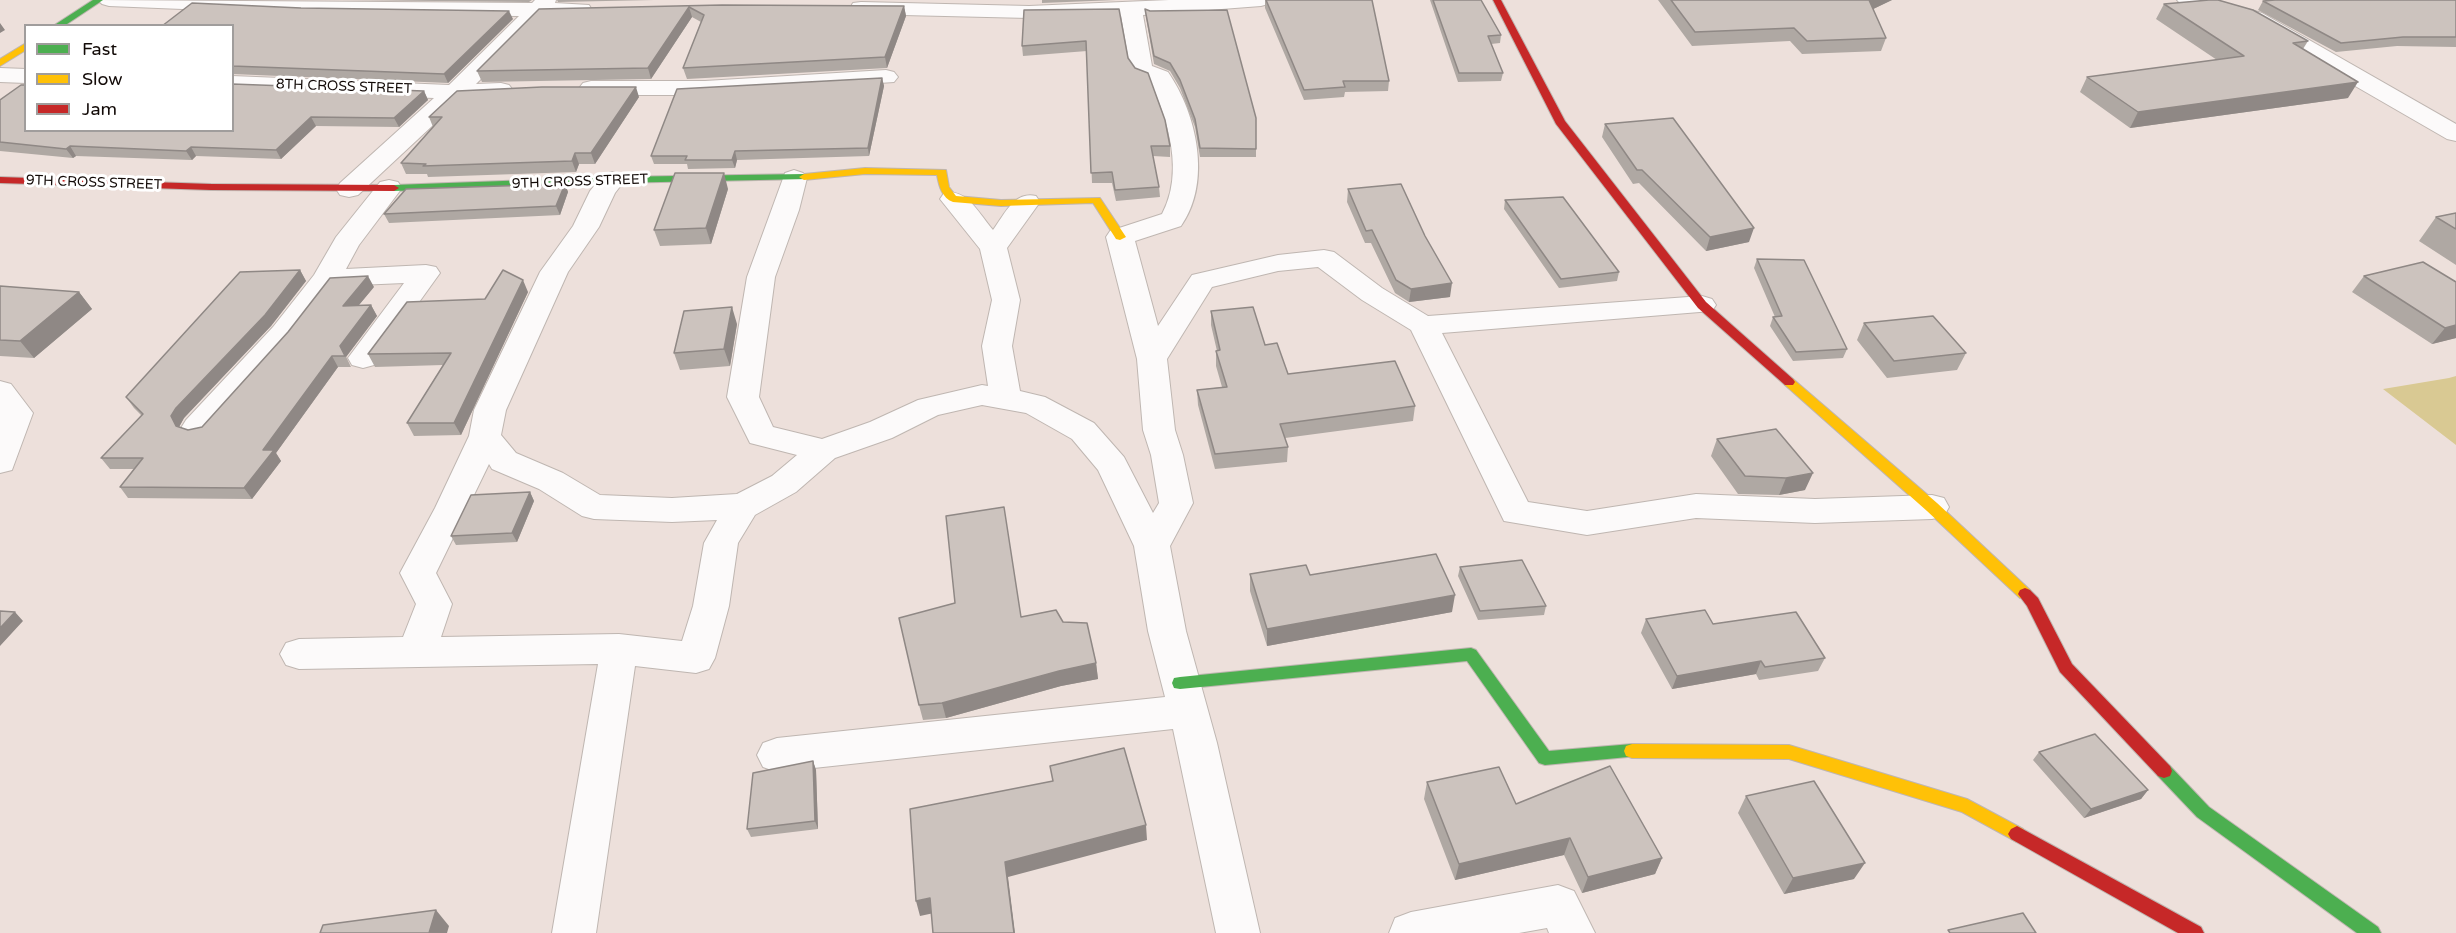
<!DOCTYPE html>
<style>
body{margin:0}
#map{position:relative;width:2456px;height:933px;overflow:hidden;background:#ede0db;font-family:"Varela Round",sans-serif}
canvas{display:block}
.legend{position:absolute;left:24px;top:24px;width:210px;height:108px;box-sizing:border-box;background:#fff;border:2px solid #a09d9c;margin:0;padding:8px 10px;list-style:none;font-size:18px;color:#120a07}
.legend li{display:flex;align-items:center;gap:12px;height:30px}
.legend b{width:30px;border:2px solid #a09d9c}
</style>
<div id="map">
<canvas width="2456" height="933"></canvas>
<ul class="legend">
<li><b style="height:8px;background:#4caf50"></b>Fast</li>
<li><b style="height:8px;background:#ffc107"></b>Slow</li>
<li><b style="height:8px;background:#c62828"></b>Jam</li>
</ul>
</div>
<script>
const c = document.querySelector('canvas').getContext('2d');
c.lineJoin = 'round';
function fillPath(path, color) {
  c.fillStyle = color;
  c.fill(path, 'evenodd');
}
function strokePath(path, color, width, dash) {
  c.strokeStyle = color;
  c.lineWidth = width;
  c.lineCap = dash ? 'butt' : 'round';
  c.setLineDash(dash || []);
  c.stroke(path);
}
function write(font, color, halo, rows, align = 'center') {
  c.font = font + ' "Varela Round",sans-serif';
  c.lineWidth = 6;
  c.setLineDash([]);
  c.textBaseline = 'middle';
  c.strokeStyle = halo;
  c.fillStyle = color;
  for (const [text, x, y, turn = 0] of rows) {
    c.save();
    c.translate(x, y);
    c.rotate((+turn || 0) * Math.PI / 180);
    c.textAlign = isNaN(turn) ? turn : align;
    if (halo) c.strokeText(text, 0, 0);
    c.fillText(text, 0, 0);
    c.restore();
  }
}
fillPath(new Path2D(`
 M2456,376v69l-73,-56 66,-11z`), '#d9c993');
const street = new Path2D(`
 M98,0l434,3 3,-3h21l-1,3 34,2 3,5 -3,5 -46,1 -67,68 25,-1 8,2 4,5 -4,5 -48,4 -103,96 -9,2 -9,-2 -4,-6 4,-6 94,-85 -202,-8v-14l217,9 70,-69 -214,-2 -196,-8 -7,-2z
 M1169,0h103l-4,4 -7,2 -118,9 9,51 16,6c29,42 44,110 13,154l-46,15 23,85 34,-51 86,-20 46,-5 10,2 48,36 46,28 274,-20 10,3 4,6 -4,6 -270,22 86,169 59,9 109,-17 119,5 117,-4 12,3 5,9 -5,9 -12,3 -117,4 -119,-5 -109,17 -83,-14 -93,-191 -49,-30 -44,-33 -40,4 -66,16 -45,72 8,71 8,25 10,48 -23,43 16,85 31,112 43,190h-44l-43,-204 -396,43 -14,-5 -6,-12 6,-12 14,-5 388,-41 -17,-66 -14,-85 -36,-76 -26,-31 -46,-26 -44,-8 -44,10 -46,23 -57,20 -39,34 -41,23 -17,28 -9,63 -14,52 -6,11 -13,4 -61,-7 -39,267h-44l46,-269 -299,5 -13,-4 -6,-11 6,-11 13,-4 104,-2 13,-33 -16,-31 35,-65 34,-72 5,-26 66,-138 33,-46 17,-35 13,-16 9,-3 9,3 4,5 -10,13 -16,34 -31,45 -62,138 -5,25 15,18 47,20 37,22 72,3 65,-4 35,-18 25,-21 -47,-12 -23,-46 20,-120 38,-104 9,-3 9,3 4,5 -8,32 -24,67 -16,120 14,30 49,12 48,-17 48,-22 64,-15 6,1 -6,-40 10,-46 -12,-51 -40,-50 4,-6c23,-5 35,21 49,37 12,-16 21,-39 43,-34l4,6 -33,46 13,52 -8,46 8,45 25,6 49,26 30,34 29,56 6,-10 -8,-48 -8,-25 -6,-71 -31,-122 4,-6 52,-17c22,-41 7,-92 -12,-133l-14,-5 -6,-9 -9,-51 -92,2 -168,-4 -8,-1 -3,-5 3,-5 8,-1 168,4zM489,464l3,5 47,20 43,27 12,3 78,3 45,-2 -13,23 -11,63 -11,35 -63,-7 -178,3 11,-33 -16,-31z
 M2177,0h35l50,13 194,111v17l-9,-2 -201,-116 -65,-19z
 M0,68l26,1v14l-26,-1z
 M886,70l8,2 4,5 -4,5 -189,13h-114l-8,-2 -4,-5 4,-5 8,-2h114z
 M389,180l9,2 4,6 -43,57 -13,24 80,-4 10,2 4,6 -66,92 -11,3 -11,-3 -4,-7 56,-75 -69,3 -42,55 -85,95 -11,3 -11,-3 -5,-8 5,-8 87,-93 41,-52 22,-38 44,-55z
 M0,381l11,3 22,29 -21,57 -12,3z
 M1558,885l16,6 21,42h-46l-2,-5 -28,5h-130l6,-15 16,-6z`);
const fast = new Path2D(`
 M93,0h10l-39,26h-11z
 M804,174l5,3 -1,2 -196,4 -218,8 -5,-3 5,-3 218,-8z
 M1471,648l5,2 73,101 83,-7 6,2 2,5 -2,5 -93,9 -6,-2 -72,-102 -287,28 -6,-1 -2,-5 2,-5 6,-1z
 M2164,764l6,2 39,41 169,120 3,6h-24l-160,-116 -39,-41 -2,-5 2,-5z`);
const slow = new Path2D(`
 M26,43v7l-26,16v-7z
 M865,168l81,2 3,17 7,9 45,4 99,-2 26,39 -6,3 -4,-1 -23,-36 -92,3 -48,-4c-11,-4 -14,-16 -16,-27l-72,-1 -61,6 -5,-3 5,-3z
 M1789,378l4,1 144,124 93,87 2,4 -2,4h-10l-93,-87 -142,-126 -2,-3 2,-3z
 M1632,744l157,1 178,54 56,30 3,5 -3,5 -6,3 -55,-30 -173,-53 -157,-1 -6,-2 -2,-5 2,-5z`);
const jam = new Path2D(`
 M1493,0h8l64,121 141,181 87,77 2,3 -2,3h-8l-87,-77 -142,-184z
 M0,177l211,7 183,1 5,3 -5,3 -183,-1 -211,-7z
 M2025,588l5,2 8,8 34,66 98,102 2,5 -2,5 -6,2 -6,-2 -98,-104 -33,-66 -9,-12 2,-4z
 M2017,826l184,101 3,6h-26l-167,-94 -3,-5 3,-5z`);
strokePath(street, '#bfb6b1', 2);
strokePath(fast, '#bfb6b1', 2);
strokePath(slow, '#bfb6b1', 2);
strokePath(jam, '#bfb6b1', 2);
fillPath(street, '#fcfafa');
fillPath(fast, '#4caf50');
fillPath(slow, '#ffc107');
fillPath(jam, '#c62828');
fillPath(new Path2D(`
 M341,0h191l-3,2z
 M557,0h97l-96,2z
 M1042,0h74l-74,3z
 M1265,0h107l17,81 -1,10 -43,1 -1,5 -40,3 -39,-92z
 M1430,0h51l20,35 -1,8 -9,1 12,29 -2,8 -43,1z
 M1658,0h234l-19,9 13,29 -5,13 -79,3 -12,-13 -98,5z
 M2456,0v47l-59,-1 -61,6 -78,-42 5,-9z
 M2164,4l144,37 -5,8 45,49 -218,30 -50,-36 7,-15 130,-17 -61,-41z
 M904,6l2,10 -19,52 -200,11 -4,-11 18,-46 -9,-5 -41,62 -169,3 -5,-11 62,-62z
 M1145,9l111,109v39h-56l-5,-30 -15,-39 -10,-17 -16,-7 -8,-47z
 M1024,10l104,48 42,88v11l-17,-1 6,31 1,10 -44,4 -4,-18h-20l-5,-132 -64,5 -1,-10z
 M513,19l-65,64 -216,-9v-48z
 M882,78l2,8 -15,70 -132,4 -2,8 -47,1 -1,-5h-33l-3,-8z
 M424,91l4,9 -29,27 -83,-1 -35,33 -85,-3 -4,4 -116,-4 -3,2 -73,-7v-51z
 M639,97l-44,67h-16l-3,8 -148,5 -1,-3h-21l-5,-11 32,-36 -4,-10z
 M1605,124l144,118 -43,9 -67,-68 -6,1 -31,-47z
 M565,184l3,8 -8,23 -171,8 -5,-9z
 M728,189l-17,55 -51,2 -6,-16z
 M1348,189l77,47 25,61 -41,5 -14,-9 -24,-50h-6l-18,-41z
 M1505,200l114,72 -2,9 -58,7 -55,-79z
 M2456,213v52l-37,-24 17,-24z
 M1757,259l90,90 -4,9 -50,3 -23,-35 3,-9h2l-21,-49z
 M2423,262l33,76 -24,6 -80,-52 12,-16z
 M300,270l6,11 -35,45 -87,92 -5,9 9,3 14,-3 172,-140 -16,19 13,-1 6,11 -31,41 5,10h-13l-62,86 5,8 -29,38 -124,-1 -8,-11 14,-18h-24l-9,-11 41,-42 -8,-8 -8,-11z
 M0,286l79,6 13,17 -58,49 -34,-2z
 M528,292l-67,143 -47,1 -7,-13 36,-58 -68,2 -7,-13 117,-55z
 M1211,311l54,34 23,29 127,32 -2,15 -128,17 3,9 -1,15 -72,7 -17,-64 -1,-15 25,-3 -6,-21v-15h1l-6,-26z
 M1864,323l102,30 -9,17 -70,8 -30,-38z
 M737,324l-7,42 -50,4 -6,-17z
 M1776,429l29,61 -26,5 -41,-1 -27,-38 6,-17z
 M530,492l4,9 -17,41 -61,3 -5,-9z
 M1460,567l86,39 -2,9 -66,5 -20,-44z
 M1250,574l60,1 142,37 -185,34 -17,-55z
 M1021,617l42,5 33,41 2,16 -37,7 -115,32 -23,2 -4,-15z
 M1646,619l67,5 112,34 -7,13 -59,9 -3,-6 -84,15 -31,-56z
 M2039,752l109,38 -7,9 -57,19 -51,-58z
 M813,761l3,9 2,59 -67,8 -4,-8z
 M1427,782l89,22 146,54 -7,16 -73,19 -18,-38 -109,25 -31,-81z
 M1746,796l108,83 -70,15 -46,-81z`), '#afa8a3');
fillPath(new Path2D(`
 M1869,0h23l-27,13z
 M904,6l2,10 -19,52 -2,-11z
 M689,7l3,10 -41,62 -3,-11z
 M509,11l4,8 -65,64 -4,-9z
 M0,23l5,7 -5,3z
 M882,78l2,8 -15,70 -1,-8z
 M2358,82l-10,16 -218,30 8,-16z
 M636,87l3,10 -44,67 -4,-11z
 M424,91l4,9 -29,27 -5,-9z
 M311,117l5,9 -35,33 -5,-9z
 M70,146l6,10 -3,2 -7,-9z
 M191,147l5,9 -4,4 -6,-9z
 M735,151l2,9 -2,8 -3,-8z
 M575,153l4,11 -3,8 -4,-11z
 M724,173l4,16 -17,55 -5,-16z
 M565,184l3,8 -8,23 -4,-9z
 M1754,228l-5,14 -43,9 4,-14z
 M300,270l6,11 -35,45 -87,92 -5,9 -3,-1 -5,-10 5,-8z
 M368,276l6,11 -25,30 -6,-11z
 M523,280l5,12 -67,143 -7,-12z
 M1452,283l-2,14 -41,5 2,-13z
 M79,292l13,17 -58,49 -14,-17z
 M371,305l6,11 -31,41 5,10 -11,-21z
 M732,307l5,17 -7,42 -6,-17z
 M2456,325v13l-24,6 13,-16z
 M332,356l6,11 -62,86 5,8 -29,38 -8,-11 19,-38z
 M1813,473l-8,17 -26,5 7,-17z
 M530,492l4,9 -17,41 -5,-9z
 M1455,595l-3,17 -185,34v-17z
 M15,612l8,9 -23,25v-18z
 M1761,661l-5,13 -84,15 5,-13z
 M1096,663l2,16 -37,7 -115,32 -4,-15 117,-32z
 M813,761l3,9 2,59 -3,-8z
 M2148,790l-7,9 -57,19 7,-9z
 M1146,825l1,15 -139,37 7,56h-1l-9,-71z
 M1570,838l-6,17 -109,25 4,-16z
 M1662,858l-7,16 -73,19 6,-16z
 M1865,863l-11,16 -70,15 9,-16z
 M930,898l4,15 -14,3 -4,-15z
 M436,910l13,16 -2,7h-18z`), '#8f8885');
const building = new Path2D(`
 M1266,0h106l17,81h-46l2,6 -41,3z
 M1433,0h48l20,35 -13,1 15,37h-44z
 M1671,0h198l17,38 -79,3 -13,-13 -99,4z
 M2209,0h9l35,10 55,31 -15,2 65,39 -220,30 -51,-35 157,-21 -80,-52z
 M2275,0h181v37h-53l-62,6 -78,-42z
 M192,3l109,5 208,3 -65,63 -212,-8v-40h-70z
 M722,5l182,1 -19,51 -202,11 21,-53 -15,-8 -41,61 -171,3 62,-62z
 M1119,9l9,49 7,10 13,5 17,47 5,26h-19l8,41 -44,3 -3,-18 -21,1 -5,-132 -64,5 2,-36z
 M1145,9l5,2 77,-1 29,108v31l-56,-1 -5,-29 -15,-39 -10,-17 -16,-7z
 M882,78l-14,70 -133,3 -3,9h-47l2,-4h-36l26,-67z
 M232,84l192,7 -30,27 -83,-1 -35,33 -85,-3 -5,4 -116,-5 -4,3 -66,-7v-42l21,-15h5v45h206z
 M542,87h94l-45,66h-16l-3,8 -149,5 3,-2 -25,-1 41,-46h-13l28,-26z
 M1673,118l81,110 -44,9 -68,-67h-5l-32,-46z
 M675,173h49l-18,55 -52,2z
 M565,184l-9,22 -172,8 22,-25z
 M1401,184l24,52 27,47 -41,6 -15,-9 -24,-50 -6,1 -18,-42z
 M1563,197l56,75 -58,7 -56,-79z
 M2456,213v16l-20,-12z
 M1757,259l47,1 43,89 -51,3 -23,-35 9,-1z
 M2423,262l33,20v43l-11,3 -81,-52z
 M300,270l-35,45 -89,93 -5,8 5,10 12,4 14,-3 86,-95 42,-54 38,-2 -25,30 28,-1 -31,41 5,10h-13l-69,94h11l-30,38 -124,-1 23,-29h-42l42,-44 -17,-17 114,-125z
 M503,270l20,10 -69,143h-47l44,-70 -83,1 39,-52 78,-3z
 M0,286l79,6 -59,49 -20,-1z
 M732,307l-8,42 -50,4 10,-42z
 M1253,307l12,38 12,-2 11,31 107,-13 20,45 -135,18 8,23 -73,7 -18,-64 30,-3 -11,-36 4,-1 -9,-39z
 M1933,316l33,37 -72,8 -30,-38z
 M1776,429l37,44 -27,5 -41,-2 -28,-37z
 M530,492l-18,41 -61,3 20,-41z
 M1004,507l17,110 35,-7 7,12 24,1 9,40 -37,8 -117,32 -23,2 -20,-87 56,-15 -9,-87z
 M1436,554l19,41 -188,34 -17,-55 56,-9 4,10z
 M1522,560l24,46 -66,5 -20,-44z
 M1705,610l8,14 83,-12 29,46 -60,9 -4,-6 -84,15 -31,-57z
 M0,611l15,1 -15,16z
 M2095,734l53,56 -57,19 -52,-57z
 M1124,748l22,77 -141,37 9,71h-81l-3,-35 -14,3 -6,-92 143,-28 -3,-15z
 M813,761l2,60 -68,8 6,-56z
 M1610,766l52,92 -74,19 -18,-39 -111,26 -32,-82 72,-15 17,37z
 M1814,781l51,82 -72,15 -47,-82z
 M436,910l-7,23h-109l3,-8z
 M2023,913l13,20h-86l-2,-3z`);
fillPath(building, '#ccc3be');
strokePath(building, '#8f8885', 1.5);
write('14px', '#120a07', '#fff', [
 ["8TH CROSS STREET",344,87,2],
 ["9TH CROSS STREET",580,182,-2],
 ["9TH CROSS STREET",94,183,2]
]);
</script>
